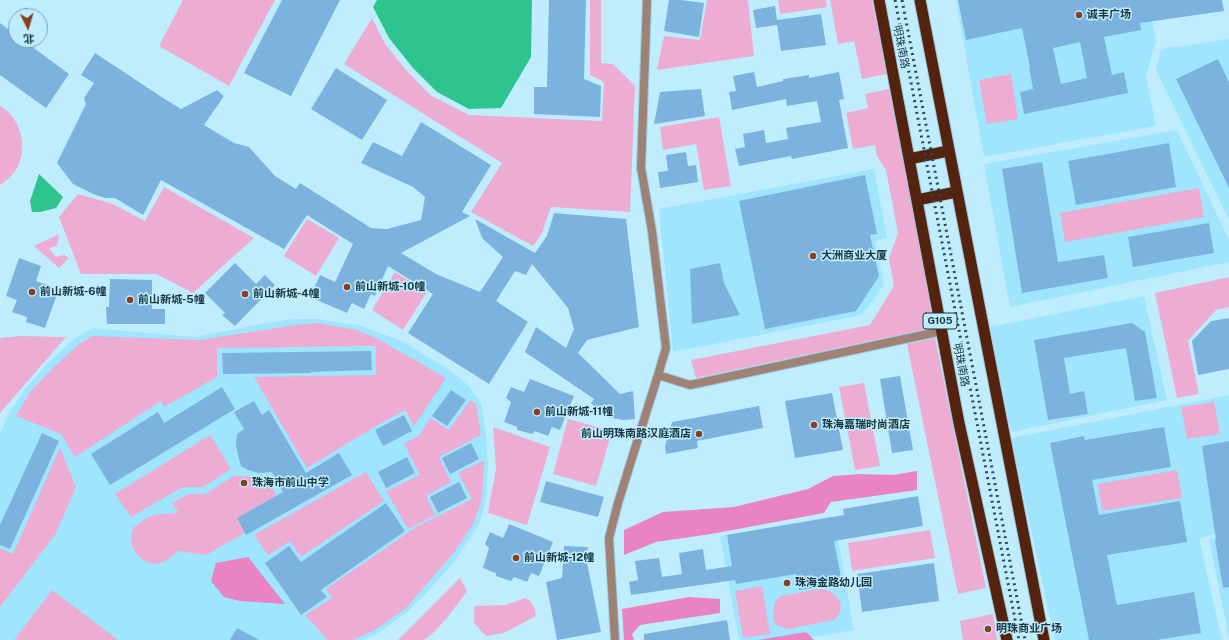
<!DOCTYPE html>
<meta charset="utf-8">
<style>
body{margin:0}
#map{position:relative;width:1229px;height:640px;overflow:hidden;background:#c0edfe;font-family:"Public Sans","Noto Sans SC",sans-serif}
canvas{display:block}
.north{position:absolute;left:8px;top:8px;width:40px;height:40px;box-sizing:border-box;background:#c0edfe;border:1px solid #7ca4b2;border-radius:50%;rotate:175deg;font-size:11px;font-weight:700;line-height:16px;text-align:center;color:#163641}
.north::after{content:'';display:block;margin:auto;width:14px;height:18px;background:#873f1f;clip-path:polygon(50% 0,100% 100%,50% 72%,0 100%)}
</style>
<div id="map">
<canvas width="1229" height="640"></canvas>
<div class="north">北</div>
</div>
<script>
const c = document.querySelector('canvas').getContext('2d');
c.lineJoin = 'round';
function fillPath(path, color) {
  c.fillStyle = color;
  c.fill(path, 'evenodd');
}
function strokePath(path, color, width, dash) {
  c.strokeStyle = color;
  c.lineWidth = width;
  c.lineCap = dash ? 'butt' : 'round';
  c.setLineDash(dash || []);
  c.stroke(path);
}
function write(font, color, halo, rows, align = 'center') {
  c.font = font + ' "Public Sans","Noto Sans SC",sans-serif';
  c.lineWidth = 3;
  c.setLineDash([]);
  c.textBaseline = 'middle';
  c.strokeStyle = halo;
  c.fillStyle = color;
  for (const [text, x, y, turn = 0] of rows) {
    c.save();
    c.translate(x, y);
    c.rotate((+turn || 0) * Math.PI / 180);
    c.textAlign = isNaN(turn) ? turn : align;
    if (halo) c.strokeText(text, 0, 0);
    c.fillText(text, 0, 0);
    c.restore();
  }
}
fillPath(new Path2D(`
 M956,0h192l8,41 -10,36 10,49 -172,31z
 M1229,39v181l-73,-150 5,-21z
 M1177,130l52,110v22l-219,45 -26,-143z
 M874,169l13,69 -12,3 9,44 -22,30 -189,37 -14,-143z
 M1144,296l23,104 -156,32 -21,-105z
 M294,319h23l41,6 44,16 49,30 17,14 13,18 5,29 2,35 -2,33 -7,24 -22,34 -25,29 -26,26 -31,22 -13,5h-362v-206l9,-21 16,-24 22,-25 28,-26 17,-10 104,9 75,-15z
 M1229,395v137l-30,6 23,102h-167l-44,-202z
 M834,516l20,114 -59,10h-56l-19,-104z
 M1229,535v104l-20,-100z`), '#a0e5fe');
fillPath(new Path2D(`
 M183,0h92l-46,86 -70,-40z
 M590,0h11v63l12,1 22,22 -5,126 -79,-5 -9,26 -9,13 -62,-34 31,-49 -158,-99 28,-46 13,26 21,26 24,25 39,20 133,6 2,-39 -14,-7z
 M707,0h41l6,56 -97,14 7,-34 36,4z
 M778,0h48l1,7 -47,7z
 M830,0h42l15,74 -25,5 -8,-38 -16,3z
 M1011,74l7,45 -31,5 -8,-44z
 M889,89l47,238 -240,51 -5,-18 179,-35 24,-39 -5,-28 9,-25 -12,-63 -9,-14 -2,-11 -22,4 -7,-36 22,-5 -3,-14z
 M0,106c20,11 27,38 19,58 -4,9 -11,16 -19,21z
 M719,117l12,69 -27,4 -8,-46 -33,6 -3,-23z
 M164,187l90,51 -61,55 -37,-19h-75l-22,-57 19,-23 35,10 32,17z
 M1199,188l5,29 -139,25 -5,-29z
 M307,219l32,19 -23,38 -32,-20z
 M59,234l-2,12 -8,2 7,9 8,-2 5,3 -10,10 -25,-22z
 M395,272l32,20 -24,38 -31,-20z
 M1229,277v30l-13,3 -28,31 11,53 -22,4 -22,-105z
 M317,323l40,7 19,8 70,40 -32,48 -9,-16 -32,18 -66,40 -53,-91 122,-2v-29l-159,2v29l-53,30 -3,-6 -86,56 -14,-23 -45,-18 14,-24 24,-25 25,-23 13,-8 108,4 95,-15z
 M20,336l46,1 -66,76v-75z
 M935,338l51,250 -28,6 -51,-250z
 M864,383l16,83 -25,4 -16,-83z
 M470,400l6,4 5,31 -42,22 12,25 -25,14 9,19 -27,14 -22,-38 34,-16 -16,-32 15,-7 11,-18 19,12z
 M1214,402l6,32 -33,5 -6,-32z
 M568,419l44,12 -16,55 -43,-12z
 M493,427l57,20 -23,78 -39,-12 8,-45z
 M210,435l21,34 -28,18h-20l-52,30 -16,-23z
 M60,448l16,39 -21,48 -55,72v-59l13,6z
 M484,460l-2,39 -8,24 -21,31 -48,55 -32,22 -20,9h-25l-23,-25 27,-17 -6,-9 90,-62 56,-28 -14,-26z
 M1177,470l5,28 -80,13 -4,-27z
 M366,472l18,29 -83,56 -11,-16 -22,14 -14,-20z
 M234,476c9,0 25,0 33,6 4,3 7,9 9,14l-39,22 8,15 -39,22 -28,-4c-5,4 -11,10 -18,12 -18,4 -35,-17 -27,-34 1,-2 5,-5 7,-6 5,-5 13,-8 20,-9 7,-1 10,1 18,-2l-6,-9 16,-9h17z
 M930,530l5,28 -83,13 -4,-28z
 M460,578l7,13c-7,10 -33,46 -44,49 -8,0 -18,0 -25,0z
 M762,586l8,48 -27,4 -8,-47z
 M820,589c17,1 29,18 14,31l-46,9 -8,-2 -6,-5c-2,-9 -2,-20 7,-26z
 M52,590l66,50h-104z
 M525,598c8,3 10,10 11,18l-32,17 -18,3 -12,-13v-17l32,-1z
 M993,614l4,26h-34l-3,-19z`), '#edadd3');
fillPath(new Path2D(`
 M917,471v19l-86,12 -7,11 -113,21 -55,8 -32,13v-25l39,-18 71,-5 74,-18 25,-13 27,-2 33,1z
 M248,557l37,47 -45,-3 -16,-4 -13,-16 5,-18z
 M689,597l31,2v14l-80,12 -8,9 2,6h-10l-2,-31z
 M806,632l8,8h-56z`), '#ea83c4');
fillPath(new Path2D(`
 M377,0h155l-1,57 -30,51 -32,1 -32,-17 -24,-24 -24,-30 -16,-31z
 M39,174l24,23 -7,11 -16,4h-8l-2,-11z`), '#2dc48d');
fillPath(new Path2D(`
 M282,0h58l-49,96 -47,-23z
 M549,0h37l-2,79 17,7 -1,31 -66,-3v-27h13z
 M669,0h12l23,3 -5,34 -35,-6z
 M958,0h264l2,11 -84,12 1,7 -37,7 8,38 12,-3 4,21 -104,21 -4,-22 13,-3 -4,-22h1l-8,-39 -56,12zM1080,42l7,36 -26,6 -8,-36z
 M775,6l2,14 44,-6 5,31 -45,6 -4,-26 -21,3 -3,-18z
 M0,23l16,12v5h7l46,34 -23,34 -46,-33z
 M95,53l65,43 21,13 36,-19 7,6 -20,29 30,18 15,4 26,29 21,13 4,-6 71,45 16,1 34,-9 4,-23 -12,-10 -52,-24 12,-21 29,14 19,-34 70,43 -29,47 8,4 -69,37 35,21 44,18 23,-35 -21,-19 -7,-19 60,34 12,-17 7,-23 72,6 13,108 -52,13 -9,13 42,41 13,-3 2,28 -12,1 -20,-4 -12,-13 3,-4 -69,-47 11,-25 30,21 8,-19 -6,-21 -36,-44 -6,11 -11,-4 -19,30 32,21 -39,62 -81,-51 25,-39 -45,-28 -13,30 -4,-2 -7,15 -12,-6 -5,10 -37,-16 10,-22 15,7 18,-38 -46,-29 -23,34 -123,-69 -18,35 -28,-17h-10l-12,-4 -20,-10 -16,-21 29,-59 -2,-6 10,-15 -13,-8z
 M1218,59l11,23v106l-53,-109z
 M336,68l51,32 -25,40 -51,-31z
 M754,72l3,15 26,-6v-2l26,-4v3l30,-6 5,27 -5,1 9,48 -56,11 -1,-3 -52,10 -4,-17 10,-2 -2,-13 21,-4 2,13 22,-4 -2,-11 35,-6 -4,-21 -30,5 -1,-7 -54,11 -3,-18 7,-1 -3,-15z
 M701,89l4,27 -51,8 6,-32z
 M1169,143l7,44 -100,18 -8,-44z
 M686,152l2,14 8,-1 2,17 -38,6 -2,-16 10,-1 -2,-16z
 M1042,162l16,100 46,-7 4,23 -86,15 -20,-124z
 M865,175l12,59 -7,1 9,41 -23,35 -91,18 -26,-128z
 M1209,223l5,30 -81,14 -5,-30z
 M19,258l22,8 -5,15 23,8 -14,39 -19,-6 1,-5 -15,-5 5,-12 -11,-4z
 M235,263l21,21 9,-9 10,10 -40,41 -13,-11 3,-2 -20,-20z
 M720,263l4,20 16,32 -48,9 -2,-55z
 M110,279l42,1v29h13v15h-58l-1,-17h3z
 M1229,318v51l-31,6 -6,-34 19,-20z
 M1132,323l13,9 12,66 -22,3 -9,-53 -62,10 6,36 14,-3 4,23 -40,6 -14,-80z
 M371,351l1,19 -61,2v1l-88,1 -1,-21z
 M900,376l13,74 -21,3 -12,-74z
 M530,379l44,17 -14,34 -8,-3 -4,9 -13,-5 -3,3 -15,-4v-3l-13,-5 7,-20 -5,-4 5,-11 13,5z
 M222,387l13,22 -125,76 -19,-31 67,-42 6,11z
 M451,390l15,10 -19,26 -15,-10z
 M832,393l11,57 -48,8 -10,-57z
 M254,401l8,14 7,-5 37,63 33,-20 13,22 -106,60 -9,-17 46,-26 -11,-20 -14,1 -10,-3 -7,-4 -2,-7 -3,-14 1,-11 7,-5 -10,-17z
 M759,406l4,22 -66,13 1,7 -32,6 -1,-8 7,-24z
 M404,415l8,16 -29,15 -8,-16z
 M1164,427l7,40 -79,13 7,35 81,-14 7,41 -80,13 10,50 77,-13 7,41 -44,7h-68l-39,-197 34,-7 1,4z
 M42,433l17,8 -49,108 -10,-4v-20z
 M1229,441v146l-6,1 -8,-48h1l-14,-94z
 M471,443l8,16 -29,15 -8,-16z
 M407,457l8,16 -29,15 -8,-16z
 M546,481l58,16 -6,20 -58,-15z
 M459,482l8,16 -29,15 -8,-16z
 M918,496l5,30 -89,15 8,42 -43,7 -3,-16 -60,10 -1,-4 -104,15 -2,-13 9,-2 -3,-19 24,-3 3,19 20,-3 -3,-21 24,-4 3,21 26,-4 -5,-31 117,-20 -1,-6z
 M386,503l19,28 -84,59 6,7 -26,18 -36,-52 24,-17 12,16z
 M509,524l44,18 -14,34 -8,-3 -4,9 -13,-5 -3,4 -15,-5v-3l-13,-5 6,-20 -4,-4 5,-12 13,6z
 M564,546l24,1 -2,11 15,74 -44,8 -11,-58 16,-4z
 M934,563l5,38 -77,11 -5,-38z
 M727,620l3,20h-86v-6z
 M237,628l22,12h-29z`), '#7bb3de');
const minor = new Path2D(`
 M658,375l32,10 252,-54
 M615,640l-6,-102 9,-35 40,-128 8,-27 -14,-117 -11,-63 6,-168`);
const trunk = new Path2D(`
 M879,0l80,423 48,217
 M920,0l124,640
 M909,159l39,-8
 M917,200l39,-8`);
strokePath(minor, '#9ec8d8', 10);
strokePath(trunk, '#9ec8d8', 13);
strokePath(minor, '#9e8276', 8);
strokePath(trunk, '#54230f', 11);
strokePath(new Path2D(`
 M895,0l124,640
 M902,0l123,640`), '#294a56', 3, [2, 4]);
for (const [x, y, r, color] of [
 [1079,15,4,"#873f1f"],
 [813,256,4,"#873f1f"],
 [347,287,4,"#873f1f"],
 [32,292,4,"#873f1f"],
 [245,294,4,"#873f1f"],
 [130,300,4,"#873f1f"],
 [537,412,4,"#873f1f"],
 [814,425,4,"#873f1f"],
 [699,434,4,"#873f1f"],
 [244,483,4,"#873f1f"],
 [516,558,4,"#873f1f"],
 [787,583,4,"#873f1f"],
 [988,629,4,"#873f1f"]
]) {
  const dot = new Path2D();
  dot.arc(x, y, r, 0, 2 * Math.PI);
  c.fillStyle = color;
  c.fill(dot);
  strokePath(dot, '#c0edfe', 1.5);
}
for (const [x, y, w] of [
 [940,321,34]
]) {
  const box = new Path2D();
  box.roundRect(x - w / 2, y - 8, w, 16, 3);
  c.fillStyle = '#c0edfe';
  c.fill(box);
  strokePath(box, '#163641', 1);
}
write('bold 10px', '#163641', null, [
 ["G105",940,321]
]);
write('bold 11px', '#163641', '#c0edfe', [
 ["诚丰广场",1087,15],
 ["大洲商业大厦",821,256],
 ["前山新城-10幢",355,287],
 ["前山新城-6幢",40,292],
 ["前山新城-4幢",253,294],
 ["前山新城-5幢",138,300],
 ["前山新城-11幢",545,412],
 ["珠海嘉瑞时尚酒店",822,425],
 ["前山明珠南路汉庭酒店",691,434,"right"],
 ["珠海市前山中学",252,483],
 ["前山新城-12幢",524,558],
 ["珠海金路幼儿园",795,583],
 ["明珠商业广场",996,629]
], 'left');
write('11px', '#163641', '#c0edfe', [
 ["明珠南路",901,47,79],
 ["明珠南路",961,365,79]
]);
</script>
